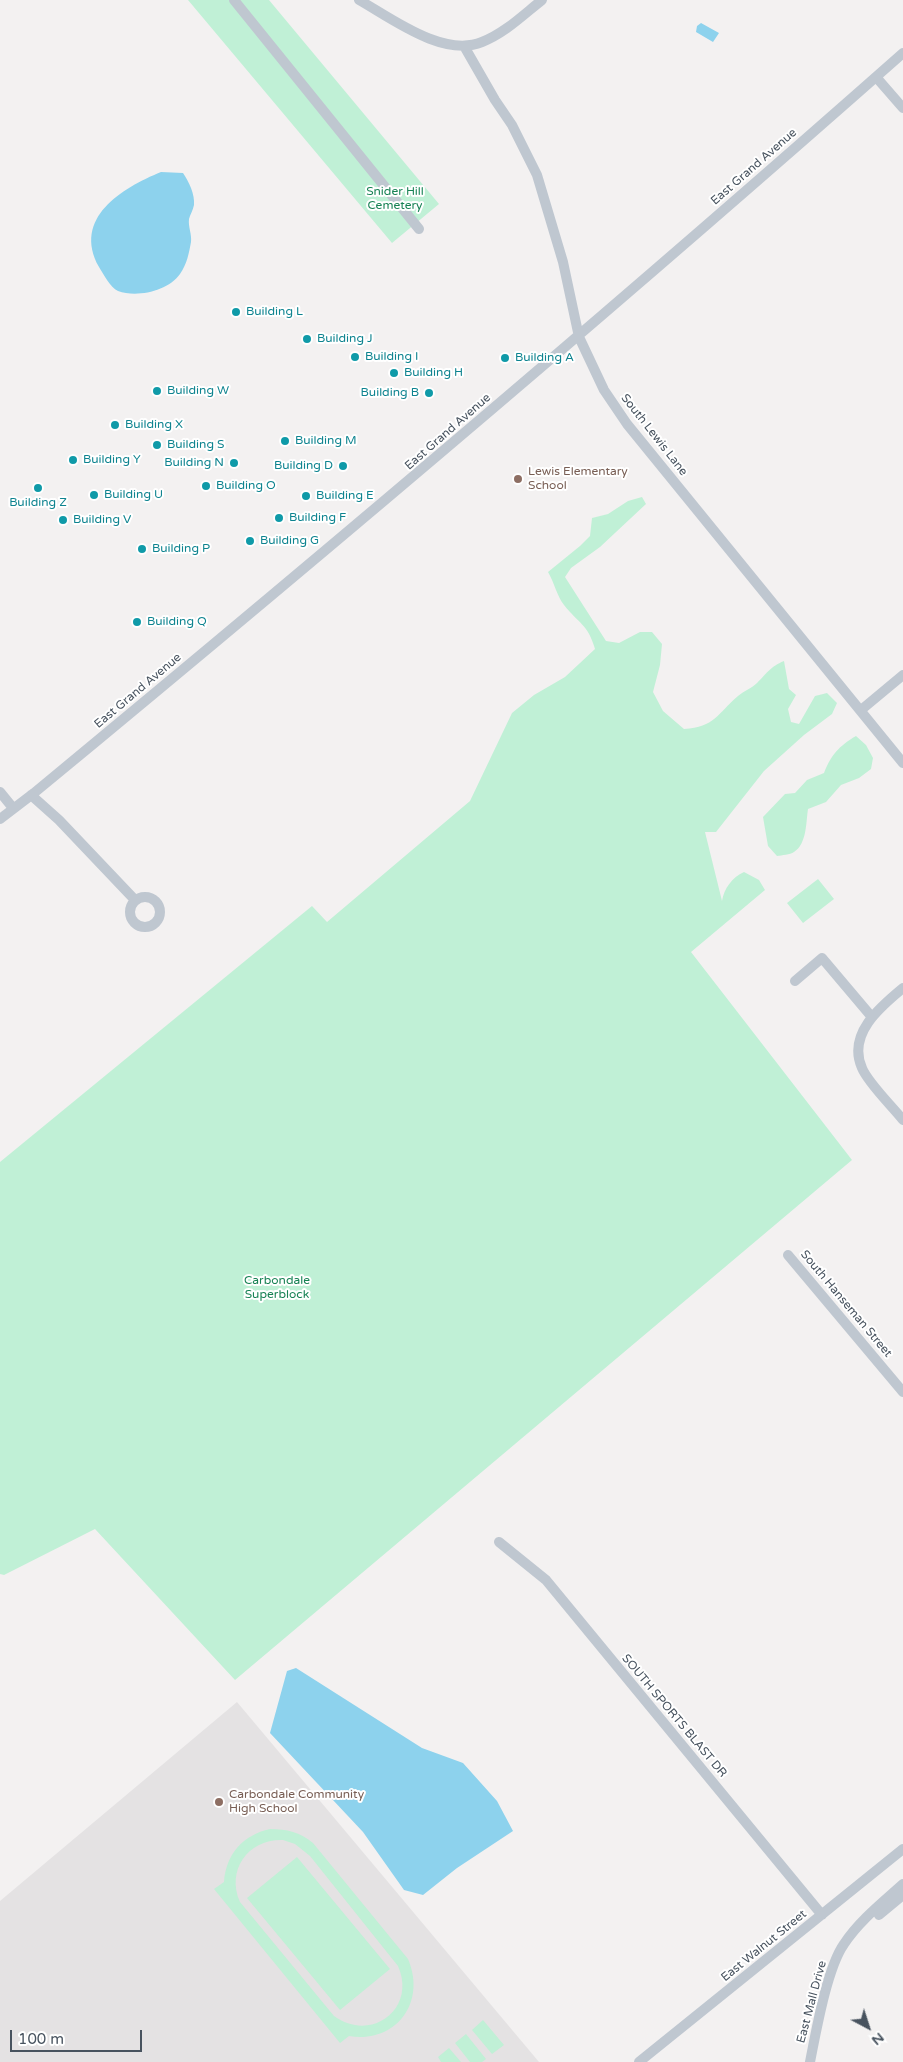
<!DOCTYPE html>
<style>
body{margin:0}
#map{position:relative;width:903px;height:2062px;overflow:hidden;background:#f3f1f1;font-family:"Varela Round",sans-serif}
canvas{display:block}
.north{position:absolute;left:843px;top:2002px;width:50px;height:50px;-webkit-text-stroke:4px #fff;paint-order:stroke;rotate:140deg;font-size:14px;font-weight:700;line-height:20px;text-align:center;color:#48535f}
.north::after{content:'';display:block;margin:auto;width:18px;height:22px;background:#48535f;clip-path:polygon(50% 0,100% 100%,50% 72%,0 100%)}
.scale{position:absolute;left:10px;top:2030px;width:132px;height:22px;box-sizing:border-box;border:2px solid #48535f;border-top:0;padding-left:6px;font-size:15px;line-height:18px;white-space:nowrap;color:#48535f;-webkit-text-stroke:4px #fff;paint-order:stroke}
</style>
<div id="map">
<canvas width="903" height="2062"></canvas>
<div class="north">N</div>
<div class="scale">100 m</div>
</div>
<script>
const c = document.querySelector('canvas').getContext('2d');
c.lineJoin = 'round';
function fillPath(path, color) {
  c.fillStyle = color;
  c.fill(path, 'evenodd');
}
function strokePath(path, color, width, dash) {
  c.strokeStyle = color;
  c.lineWidth = width;
  c.lineCap = dash ? 'butt' : 'round';
  c.setLineDash(dash || []);
  c.stroke(path);
}
function write(font, color, halo, rows, align = 'center') {
  c.font = font + ' "Varela Round",sans-serif';
  c.lineWidth = 4;
  c.setLineDash([]);
  c.textBaseline = 'middle';
  c.strokeStyle = halo;
  c.fillStyle = color;
  for (const [text, x, y, turn = 0] of rows) {
    c.save();
    c.translate(x, y);
    c.rotate((+turn || 0) * Math.PI / 180);
    c.textAlign = isNaN(turn) ? turn : align;
    if (halo) c.strokeText(text, 0, 0);
    c.fillText(text, 0, 0);
    c.restore();
  }
}
fillPath(new Path2D(`
 M237,1702l302,360h-539v-161z`), '#e4e2e3');
fillPath(new Path2D(`
 M188,0h81l170,204 -47,39z
 M642,497l4,7 -46,43 -29,21 -6,9 41,64 13,2 21,-11h12l10,12 -2,21 -7,27 10,19 21,18c31,-2 33,-15 54,-33 6,-5 14,-8 19,-13 11,-11 13,-16 27,-22l5,28 7,6 -8,14 3,13 8,2 16,-28 12,-3 10,10 -5,11 -28,21 -40,36 -48,61h-11l17,69c2,-12 10,-24 22,-29l15,8 6,10 -74,62 161,208 -617,520 -140,-151 -91,46 -4,-1v-412l312,-256 15,16 143,-121 42,-88 22,-18 31,-18 30,-28c-7,-25 -17,-26 -31,-44 -7,-9 -10,-23 -16,-33l32,-26 10,-10 2,-18 16,-4 20,-13z
 M856,736l10,9 7,13 -2,11 -12,9 -18,7 -15,17 -18,7c-2,13 -1,35 -14,43 -4,3 -12,3 -17,4l-9,-10 -5,-29 22,-23 10,-1 12,-13 17,-7c7,-18 15,-27 32,-37z
 M818,879l16,20 -31,24 -16,-20z
 M270,1829c17,0 30,3 43,14l95,116c19,44 -13,85 -59,77l-9,7 -126,-154 10,-7c2,-28 19,-47 46,-53zM283,1840l12,4 15,12 88,110c19,43 -27,77 -64,50l-94,-114c-14,-32 8,-63 43,-62z
 M297,1857l93,112 -50,41 -93,-112z
 M483,2020l21,25 -12,9 -20,-24z
 M466,2034l20,25 -4,3h-12l-15,-19z
 M449,2048l12,14h-20l-3,-5z`), '#c0f0d6');
fillPath(new Path2D(`
 M701,23l18,10 -6,9 -17,-10 1,-6z
 M161,172l22,1c6,9 12,21 11,32 -1,5 -4,10 -5,14 -1,8 3,15 2,23 -2,11 -4,22 -11,32 -12,17 -43,24 -62,17 -8,-4 -14,-16 -19,-24 -27,-49 23,-79 62,-95z
 M296,1668l126,80 41,15 34,38 16,30 -56,37 -34,27 -19,-5 -41,-58 -93,-99 17,-62z`), '#8dd2ed');
strokePath(new Path2D(`
 M234,0l185,229
 M359,0c32,18 84,58 123,42 23,-9 41,-27 60,-42
 M464,46l31,54 17,25 25,50 26,87 16,75 25,53 23,34 276,339
 M876,77l27,31
 M861,710l42,-35
 M0,792l13,16
 M31,795l28,25 76,80
 M0,819l34,-26c293,-242 584,-488 869,-740
 M130 912a15 15 0 1 1 30 0a15 15 0 1 1-30 0Z
 M795,981l27,-23 49,58
 M903,988c-23,19 -56,46 -41,80 6,15 30,38 41,52
 M788,1255l115,137
 M499,1542l47,38 276,335
 M879,1915l24,-20
 M639,2062l264,-213
 M810,2062c6,-30 17,-94 34,-118 15,-23 39,-42 59,-60`), '#bfc7d0', 10);
for (const [x, y, r, color] of [
 [236,312,5,"#0f9aa8"],
 [307,339,5,"#0f9aa8"],
 [355,357,5,"#0f9aa8"],
 [505,358,5,"#0f9aa8"],
 [394,373,5,"#0f9aa8"],
 [157,391,5,"#0f9aa8"],
 [429,393,5,"#0f9aa8"],
 [115,425,5,"#0f9aa8"],
 [285,441,5,"#0f9aa8"],
 [157,445,5,"#0f9aa8"],
 [73,460,5,"#0f9aa8"],
 [234,463,5,"#0f9aa8"],
 [343,466,5,"#0f9aa8"],
 [518,479,5,"#8d6e63"],
 [206,486,5,"#0f9aa8"],
 [38,488,5,"#0f9aa8"],
 [94,495,5,"#0f9aa8"],
 [306,496,5,"#0f9aa8"],
 [279,518,5,"#0f9aa8"],
 [63,520,5,"#0f9aa8"],
 [250,541,5,"#0f9aa8"],
 [142,549,5,"#0f9aa8"],
 [137,622,5,"#0f9aa8"],
 [219,1802,5,"#8d6e63"]
]) {
  const dot = new Path2D();
  dot.arc(x, y, r, 0, 2 * Math.PI);
  c.fillStyle = color;
  c.fill(dot);
  strokePath(dot, '#fff', 2);
}
write('12px', '#48535f', '#fff', [
 ["East Grand Avenue",754,167,-41],
 ["East Grand Avenue",448,432,-41],
 ["South Lewis Lane",654,435,52],
 ["East Grand Avenue",138,691,-40],
 ["South Hanseman Street",846,1304,50],
 ["SOUTH SPORTS BLAST DR",674,1716,50],
 ["East Walnut Street",764,1946,-39],
 ["East Mall Drive",812,2002,-75]
]);
write('12px', '#178254', '#fff', [
 ["Snider Hill",395,192],
 ["Cemetery",395,206],
 ["Carbondale",277,1281],
 ["Superblock",277,1295]
]);
write('12px', '#0d838f', '#fff', [
 ["Building L",246,312],
 ["Building J",317,339],
 ["Building I",365,357],
 ["Building A",515,358],
 ["Building H",404,373],
 ["Building W",167,391],
 ["Building B",419,393,"right"],
 ["Building X",125,425],
 ["Building M",295,441],
 ["Building S",167,445],
 ["Building Y",83,460],
 ["Building N",224,463,"right"],
 ["Building D",333,466,"right"],
 ["Building O",216,486],
 ["Building U",104,495],
 ["Building E",316,496],
 ["Building Z",38,503,"center"],
 ["Building F",289,518],
 ["Building V",73,520],
 ["Building G",260,541],
 ["Building P",152,549],
 ["Building Q",147,622]
], 'left');
write('12px', '#785e54', '#fff', [
 ["Lewis Elementary",528,472],
 ["School",528,486],
 ["Carbondale Community",229,1795],
 ["High School",229,1809]
], 'left');
</script>
